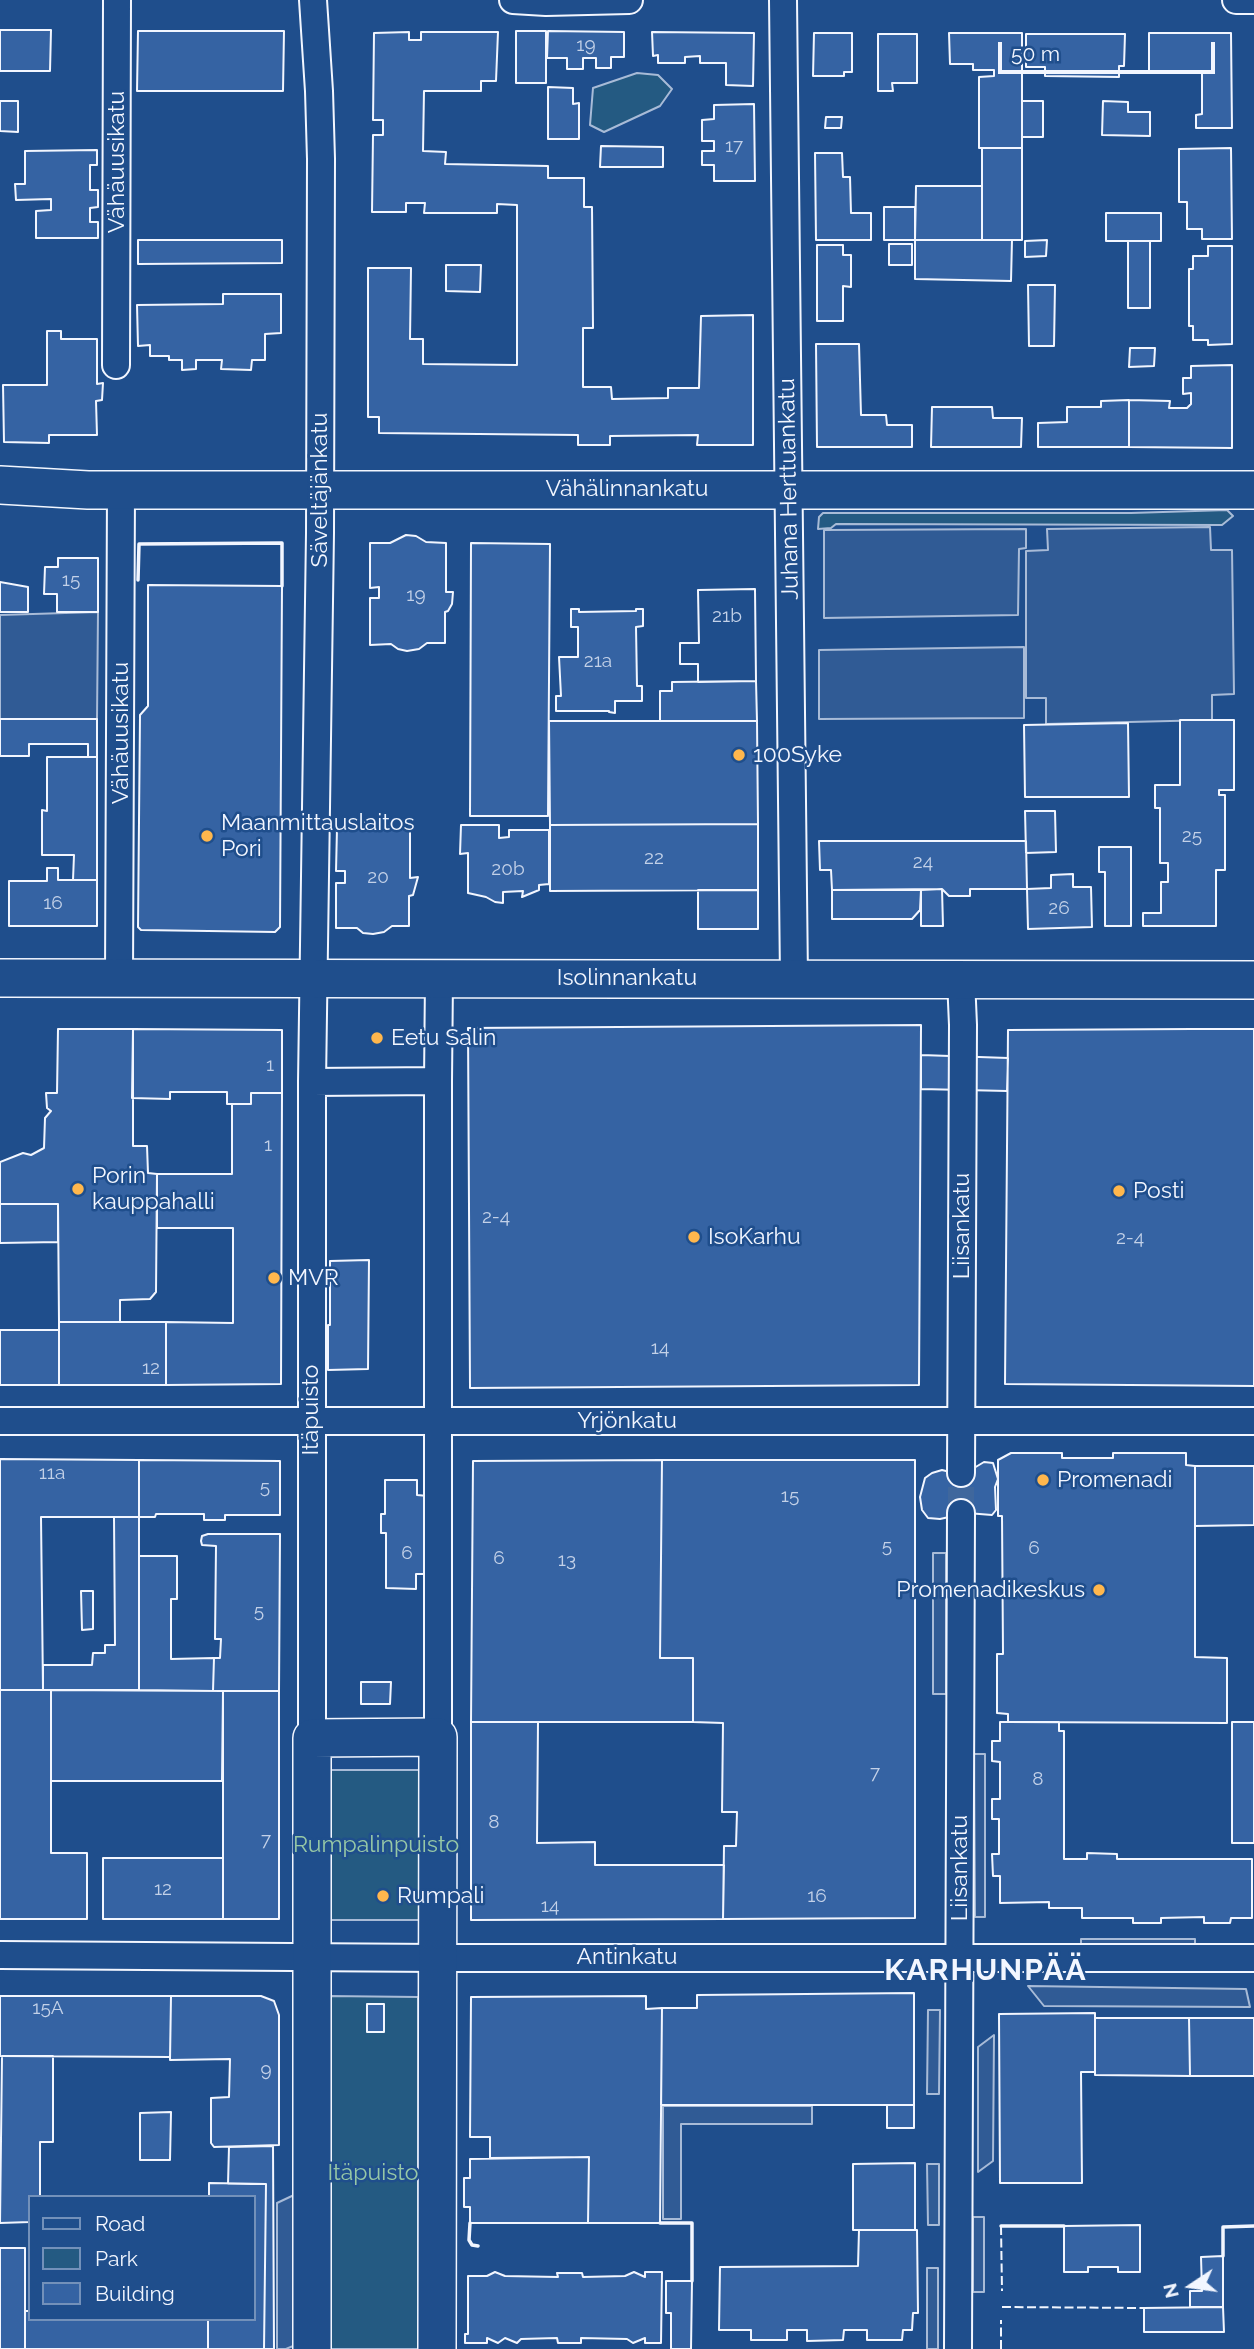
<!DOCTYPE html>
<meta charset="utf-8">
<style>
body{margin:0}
#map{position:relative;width:1254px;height:2349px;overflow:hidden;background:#1f4e8c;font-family:Raleway,sans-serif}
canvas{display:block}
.legend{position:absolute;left:28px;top:2195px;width:228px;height:126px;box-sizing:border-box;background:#1f4e8c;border:2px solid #7391ba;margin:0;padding:9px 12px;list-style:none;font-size:21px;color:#f2f6ff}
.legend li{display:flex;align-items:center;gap:14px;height:35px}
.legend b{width:35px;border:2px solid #7391ba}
.north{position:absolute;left:1156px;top:2251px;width:70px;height:70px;-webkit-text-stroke:5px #1f4e8c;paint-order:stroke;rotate:257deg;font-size:19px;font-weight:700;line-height:28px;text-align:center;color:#f2f6ff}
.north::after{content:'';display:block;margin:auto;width:24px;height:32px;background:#f2f6ff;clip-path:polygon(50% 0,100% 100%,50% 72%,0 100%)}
.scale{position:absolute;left:998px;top:42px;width:217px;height:32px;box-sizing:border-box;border:4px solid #f2f6ff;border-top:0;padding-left:9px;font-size:21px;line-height:24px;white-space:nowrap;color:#f2f6ff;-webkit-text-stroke:5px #1f4e8c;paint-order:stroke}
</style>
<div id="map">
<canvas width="1254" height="2349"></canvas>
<ul class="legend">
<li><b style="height:9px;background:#1f4e8c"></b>Road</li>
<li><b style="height:19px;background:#245a82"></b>Park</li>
<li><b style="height:19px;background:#3563a3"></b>Building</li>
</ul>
<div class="north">N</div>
<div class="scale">50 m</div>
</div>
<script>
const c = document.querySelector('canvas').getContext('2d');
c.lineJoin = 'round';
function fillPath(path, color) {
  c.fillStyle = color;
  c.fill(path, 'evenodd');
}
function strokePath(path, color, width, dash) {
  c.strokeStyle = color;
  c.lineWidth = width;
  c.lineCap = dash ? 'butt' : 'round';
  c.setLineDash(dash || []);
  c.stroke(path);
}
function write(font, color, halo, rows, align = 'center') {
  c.font = font + ' Raleway,sans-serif';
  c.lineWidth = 5;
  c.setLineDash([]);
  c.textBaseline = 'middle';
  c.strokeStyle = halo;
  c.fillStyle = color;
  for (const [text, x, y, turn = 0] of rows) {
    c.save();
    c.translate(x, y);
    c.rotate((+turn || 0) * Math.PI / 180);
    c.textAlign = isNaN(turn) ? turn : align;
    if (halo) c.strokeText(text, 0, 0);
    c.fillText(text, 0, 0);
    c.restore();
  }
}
const green = new Path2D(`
 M637,73l21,2 14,14 -12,17 -56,26 -14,-7 3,-37z
 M1227,510l6,6 -11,9 -386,-1 -5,4 -13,1 1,-12 4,-4h308z
 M329,1770h95l-2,150h-94z
 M328,1996l90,1v352h-91z`);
fillPath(green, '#245a82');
strokePath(green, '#a8bbd7', 2);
const parking = new Path2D(`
 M1210,527l1,23h21l2,144 -22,1v25l-166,4v-26h-20v-147l22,-1 -1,-21z
 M1026,529v19l-7,1 -1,66 -194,3v-88z
 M98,612l-1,107h-97v-104z
 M1024,647v71l-205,1v-69z
 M933,1553h13v141h-13z
 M974,1754h11v163h-10z
 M1081,1939h114v11l-114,1z
 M1028,1986l218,3 4,18 -206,-1z
 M928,2010h12l-1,84h-12z
 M994,2035l-1,126 -15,11v-125z
 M663,2106h149v18h-131v95h-18z
 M927,2164h12v61h-11z
 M294,2195l-1,151 -7,3h-9v-146z
 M973,2217h11v75h-11z
 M927,2268h11v81h-11z`);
fillPath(parking, '#305b95');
strokePath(parking, '#a8bbd7', 2);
const building = new Path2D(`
 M0,30h51l-1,41h-50z
 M138,31h146l-1,60h-146z
 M516,31h30v52h-30z
 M548,31l76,1v25h-13v11h-15v-10h-13v11h-16v-11h-20z
 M409,32v8h12v-8h77l-2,49h-15v10h-57l-1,60 23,1 -1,12 103,2v12h36v29h8l1,121h-10v59h28l1,12 56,-1v-10h31l2,-72 52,-1v130h-56l1,-10 -88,1v9h-32v-10l-199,-2v-16h-11v-149h43l-1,71h13v25l94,1v-160l-20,-1v9h-73l1,-10h-19v9h-34l1,-77h10v-15h-10l1,-87z
 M652,32l102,1 -1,53 -27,-1v-22h-26v-7l-15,1v6h-27v-8l-5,1z
 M814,33h38v39h-8v4h-31z
 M949,33h73v115h-43v-71l15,-1v-6h-21v-6h-23z
 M1149,33h82l1,95h-36v-13l6,-1v-43l-53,1z
 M878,34h39v49h-25l1,8h-15z
 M1026,34h99l-1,32h-5v11l-74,-1v-9h-19z
 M548,87l25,1v16l6,-1v36h-31z
 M0,101h18v31l-18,-1z
 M1022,101h21v36h-21z
 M1103,101l25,1v10h22v24l-48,-1z
 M754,104l1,77h-41v-16h-12v-14h12v-10h-12v-21l12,-1v-14z
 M826,117h16l-1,11h-16z
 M601,146l62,1v20h-63z
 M982,148h40v92h-40z
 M1231,148l1,91h-30v-10h-15v-27h-8v-53z
 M97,150v15h-7v25h8v17l-8,1v14h8v16h-62v-27l15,-1v-11l-35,1 -1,-16h10v-33z
 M815,153h27l1,24h7l1,36h20v27h-55z
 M916,186h66v54h-67z
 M884,207h31v33h-31z
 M1106,213h55v28h-55z
 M138,240h144v23l-144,1z
 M915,240h97l-1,41 -96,-2z
 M1047,240l-1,16 -21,1v-16z
 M1128,241h22v67h-22z
 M889,244h23v21h-23z
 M817,245h26v10h8v32l-8,-1v35h-26z
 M1208,246h24v98l-24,1v-5h-15v-14h-4v-57h4v-13h15z
 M446,265h35l-1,27 -34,-1z
 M1028,285h27l-1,61h-25z
 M223,294h58v39l-16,1v26h-13l-1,10 -30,-1 1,-9h-26v9l-14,1v-10h-13v-4h-19v-11l-12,1 -1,-41 86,-1z
 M47,331h14v8h36v45l6,-1 -1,17 -6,1 1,34h-48v8l-45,-1 -1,-57h44z
 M816,344h43l2,71h25l1,10h25v22h-95z
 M1130,348h25l-1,18 -25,1z
 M1232,365v83l-103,-1v-47l41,1 -1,7h18l4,-4v-11l-8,1v-16h8v-12z
 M1129,400v47h-91v-24l29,-1v-15h34v-6z
 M932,407h60l1,11h29l-1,29h-90z
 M406,535l10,1 10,6 20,1v49h7l-1,12 -4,7 -3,1v31h-18l-8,6 -12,2 -9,-2 -7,-5 -21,1v-47h9v-11l-9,1v-45h20z
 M471,543l79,1 -2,272h-78z
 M58,558h40v54h-41v-18h-13l1,-27h13z
 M0,582l28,5v25h-28z
 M148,585l134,1 -2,341 -5,5 -134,-2 -3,-3 2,-212 8,-9z
 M755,589l1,92 -58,1v-18h-18v-21h19l-1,-53z
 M755,589l1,92 -58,1v-18h-18v-21h19l-1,-53z
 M571,609h8v3l57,-1v-2h7v17l-7,1 1,59h5v15h-27v12l-6,-1v-1h-53v-15h5l-2,-39h19v-30h-7z
 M756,681l1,40h-97v-30h12v-9z
 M0,719h97v38h-9v-13h-59v12h-29z
 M1180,720h54v70h-15v5h6v75h-9v56h-73v-13h18v-31h7v-19h-8v-55h-5v-23h25z
 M549,721h208l1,103 -208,1z
 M1128,723l1,74h-104l-1,-72z
 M47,757h50v123h-24l1,-25h-32v-45l5,1z
 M1025,811h30l1,41 -30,1z
 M372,820l9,2 10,6h19v50l8,-1 -5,18 -4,1v30h-17l-8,6 -11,2 -10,-1 -6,-5h-21v-45h9v-12h-9l1,-43h19l6,-5z
 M758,824v66l-208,1v-66z
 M461,825h38v13l10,-1v-7h40v54l-10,1v5l-17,7 1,-6 -20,1v11l-8,-1 -9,-5 -18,-4v-40l-8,1z
 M819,841h207l1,48h-57v7h-21l-7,-7 -110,1 -1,-20h-11z
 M1099,847h32v79h-26v-54h-6z
 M47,868h11v12h39v46h-88v-45h38z
 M1073,874v13h18l1,40 -64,2 -1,-40 24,-1v-13z
 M942,889l1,37h-22v-36z
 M698,890h60v39h-60z
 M832,890h89l-1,20 -8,9h-80z
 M921,1025l-2,360 -449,3 -2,-360z
 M58,1029h75v117h14l1,27 9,1 -1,118 -6,7 -30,1v22h-61l-1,-118h-58v-42l23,-9 8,2 13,-7 1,-30 6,-7 -4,-3 -1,-15h11z
 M133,1029l149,1v63h-31v11h-24v-12h-57v7l-38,-1z
 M1192,1029h62v357l-249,-2 3,-354z
 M921,1055l87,3 -1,33 -86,-2z
 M251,1093h31l-1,291 -115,1v-63l67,1v-95h-76v-54h75v-70h19z
 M0,1204h58v38l-58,1z
 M369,1260l-1,109 -40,1v-45h2v-64z
 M59,1322h107v63h-107z
 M0,1330h59v55h-59z
 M1011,1453h51v5h51v-5h73v12l9,1v191l32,1v65l-219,-1v-8l-11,-1v-59h6l-1,-138h-4v-56z
 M0,1459l139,1v57h-98l2,173h-43z
 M139,1460l141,1v54h-55v5h-21v-6h-48l-1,3h-16z
 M662,1460h253v458l-192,1 1,-73h12l1,-34h-15l1,-89 -30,-1v-64h-33z
 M662,1460l-2,198h33v64h-222l2,-261z
 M984,1462l9,1 5,16 -3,8 1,23 -4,5 -25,-2 -27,6 -12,-1 -6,-8 -2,-13 5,-19 7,-5 10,-3 12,3 15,-2z
 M1195,1466h59v59l-59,1z
 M385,1480h32v15l11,1 -1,78h-11v15l-30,-1v-55h-5v-19h4z
 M114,1517h25v173h-96v-25h49l1,-12h12v-8h10z
 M208,1534h72l-1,157h-66l1,-33h6l1,-19h-6l1,-93 -14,-1 -1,-4 1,-5z
 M139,1556h38v43h-6v60l43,-1 -1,33 -74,-1z
 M81,1591h12v38l-11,1z
 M361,1682h30l-1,22h-29z
 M0,1690h51v163h36v66h-87z
 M51,1690l172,1 -1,90h-171z
 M223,1691h56v228h-56z
 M471,1722h67l-1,121 58,-1v23h129l-1,54 -252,1z
 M1000,1722h59v9h5v128h23v-6l30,1v5h135v59h-21l-1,5h-26v-6l-43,1v5h-28v-5h-51v-10h-33v-6l-49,1v-27h-7l-1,-22h7v-35h-7v-20h8v-37l-8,-1v-20h8z
 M1232,1722h22v121h-22z
 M103,1858h120v61h-120z
 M914,1993v112h-253l1,-97h35v-13z
 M0,1996h171l-1,61 -170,-1z
 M171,1996h90l13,5 5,14v130l-65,2 -3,-4v-45l18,-1 1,-38 -60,1z
 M646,1996v13l16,-1 -2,215h-72l1,-66 -99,1v-21h-20l1,-140z
 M367,2004h17v28h-17z
 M1095,2013v59h-14l1,111h-82l-1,-169z
 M1095,2018h94l1,58 -95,-1z
 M1189,2018h65v58h-64z
 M2,2056h51v86h-13v55h-10v25l-30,1z
 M887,2105h27v23h-27z
 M171,2112l-1,48h-30v-47z
 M273,2146l1,203h-10l2,-165h-38l1,-37z
 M589,2157l-1,66h-118v-16h-6v-29h6v-19z
 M915,2163v67h-62v-66z
 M209,2183l57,1 -2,165h-56v-30h46v-122h-45z
 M1140,2225v47h-22v-5h-30v5h-24v-46z
 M859,2230h58l1,83h-5l-1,17h-9l-1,10h-35v-10h-23l-1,10 -36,1v-11h-20v10h-36v-10h-32l1,-63 138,-1z
 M0,2248h25v101h-25z
 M1223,2256v51h-33v-16h12l-1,-34z
 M495,2272l10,4 53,1 -1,-4h25l1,4 42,-1 9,-4 11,5v-5h17l-1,71h-16v-5l-12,5 -6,-4 -46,-1v5h-23l-1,-5 -36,1 -4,4 -12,-5 -7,5 -11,-5v5h-22v-9h3v-58h19z
 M666,2281h26l-1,68h-20v-36h-5z
 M1223,2307l1,25h-80v-24z
 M25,2311h5v8h178v30h-183z`);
fillPath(building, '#3563a3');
strokePath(building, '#f2f6ff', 2);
strokePath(new Path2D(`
 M961,1513v-40`), '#3f679d', 26, [26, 13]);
const street = new Path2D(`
 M313,0l6,91 2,68 -1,374 -8,549 126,-1 1,-103
 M513,0l33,2 83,-2
 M783,0l11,978
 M1236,0h18
 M116,365l1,-365
 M119,977l2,-488
 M961,979l2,46 -2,448
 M438,1081v656
 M312,1082v656
 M0,1421h1254
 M0,1955l438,3h816
 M958,2349l3,-836`);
const secondary = new Path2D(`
 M0,485l88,5h1166
 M0,978l1254,2
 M312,2349v-611l126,-1 -1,612`);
strokePath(street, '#f2f6ff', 30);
strokePath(secondary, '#f2f6ff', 40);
strokePath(street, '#1f4e8c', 26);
strokePath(secondary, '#1f4e8c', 37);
strokePath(new Path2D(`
 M1001,2226l1,65
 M1002,2307l142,1
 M1001,2349v-29`), '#f2f6ff', 2, [9, 3.5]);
strokePath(new Path2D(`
 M138,580l1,-36 143,-1v43
 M470,2223l-1,17 3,5 6,1
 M660,2223h32v58
 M1001,2226h63
 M1223,2256v-29l31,-1`), '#f2f6ff', 3.5);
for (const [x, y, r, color] of [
 [739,755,7,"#ffb74d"],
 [207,836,7,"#ffb74d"],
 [377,1038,7,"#ffb74d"],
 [78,1189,7,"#ffb74d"],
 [1119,1191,7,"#ffb74d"],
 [694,1237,7,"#ffb74d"],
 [274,1278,7,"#ffb74d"],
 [1043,1480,7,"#ffb74d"],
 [1099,1590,7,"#ffb74d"],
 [383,1896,7,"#ffb74d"]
]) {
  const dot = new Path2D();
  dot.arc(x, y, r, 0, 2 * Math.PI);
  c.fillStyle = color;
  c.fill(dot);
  strokePath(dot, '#1f4e8c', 2.5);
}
write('19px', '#c3d1e8', null, [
 ["19",586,45],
 ["17",734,146],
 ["15",71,580],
 ["19",416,595],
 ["21b",727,616],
 ["21a",598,661],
 ["25",1192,836],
 ["22",654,858],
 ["24",923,862],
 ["20b",508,869],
 ["20",378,877],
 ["16",53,903],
 ["26",1059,908],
 ["1",270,1065],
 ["1",268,1145],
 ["2-4",496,1217],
 ["2-4",1130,1238],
 ["14",660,1348],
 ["12",151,1368],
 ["11a",52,1473],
 ["5",265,1487],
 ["15",790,1496],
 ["5",887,1546],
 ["6",1034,1548],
 ["6",407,1553],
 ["6",499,1558],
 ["13",567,1560],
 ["5",259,1611],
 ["7",875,1773],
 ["8",1038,1779],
 ["8",494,1822],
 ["7",266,1840],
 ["12",163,1889],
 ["16",817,1896],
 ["14",550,1906],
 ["15A",48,2008],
 ["9",266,2070]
]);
write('23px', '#f2f6ff', '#1f4e8c', [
 ["Vähäuusikatu",117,162,-90],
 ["Vähälinnankatu",627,489],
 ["Juhana Herttuankatu",789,489,-91],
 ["Säveltäjänkatu",320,490,-90],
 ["Vähäuusikatu",121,733,-90],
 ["Isolinnankatu",627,978],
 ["Liisankatu",962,1226,-90],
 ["Itäpuisto",311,1410,-90],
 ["Yrjönkatu",627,1421],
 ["Liisankatu",960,1868,-90],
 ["Antinkatu",627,1957]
]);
write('23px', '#f2f6ff', '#1f4e8c', [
 ["100Syke",753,755],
 ["Maanmittauslaitos",221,823],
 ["Pori",221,849],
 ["Eetu Salin",391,1038],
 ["Porin",92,1176],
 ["kauppahalli",92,1202],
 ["Posti",1133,1191],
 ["IsoKarhu",708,1237],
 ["MVR",288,1278],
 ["Promenadi",1057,1480],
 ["Promenadikeskus",1085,1590,"right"],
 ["Rumpali",397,1896]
], 'left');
write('23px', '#97c8a6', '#1f4e8c', [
 ["Rumpalinpuisto",376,1845],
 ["Itäpuisto",373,2173]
]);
c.letterSpacing = '2px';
write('bold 30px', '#f2f6ff', '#1f4e8c', [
 ["KARHUNPÄÄ",986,1971]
]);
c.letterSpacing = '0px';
</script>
